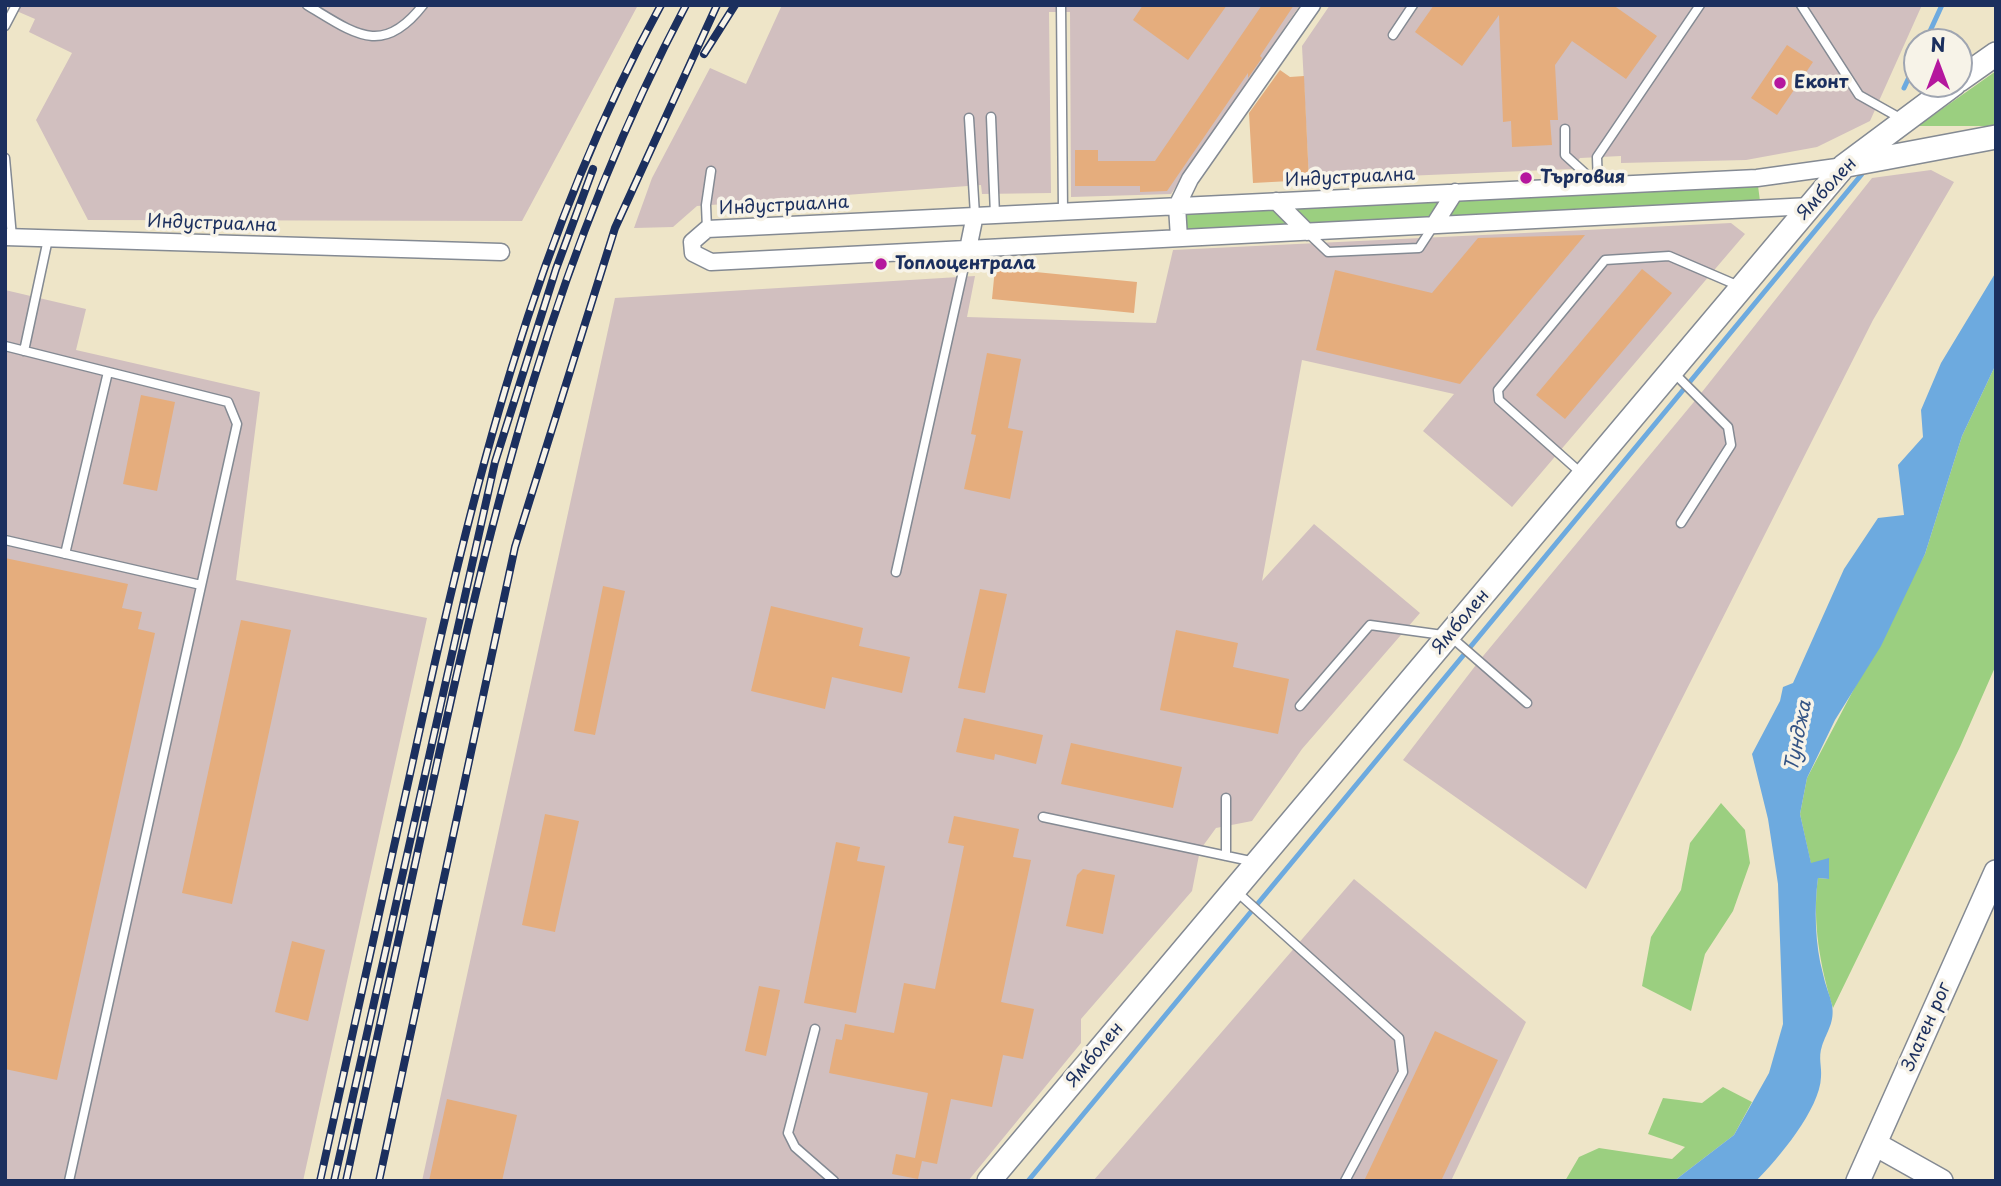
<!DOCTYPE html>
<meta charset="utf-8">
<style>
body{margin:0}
#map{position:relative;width:2001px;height:1186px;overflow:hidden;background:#eee5c8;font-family:"Playpen Sans",sans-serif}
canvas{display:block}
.frame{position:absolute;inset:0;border:7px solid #1b2f5e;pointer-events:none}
.north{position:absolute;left:1903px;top:28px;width:70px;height:70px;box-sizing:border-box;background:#f7f3e8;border:2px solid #9fa5b1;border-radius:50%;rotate:0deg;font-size:19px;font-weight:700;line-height:28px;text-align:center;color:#1b2f5e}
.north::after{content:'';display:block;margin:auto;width:24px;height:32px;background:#b5179e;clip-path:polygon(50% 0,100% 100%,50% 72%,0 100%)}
</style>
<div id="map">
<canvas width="2001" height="1186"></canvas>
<div class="frame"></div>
<div class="north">N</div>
</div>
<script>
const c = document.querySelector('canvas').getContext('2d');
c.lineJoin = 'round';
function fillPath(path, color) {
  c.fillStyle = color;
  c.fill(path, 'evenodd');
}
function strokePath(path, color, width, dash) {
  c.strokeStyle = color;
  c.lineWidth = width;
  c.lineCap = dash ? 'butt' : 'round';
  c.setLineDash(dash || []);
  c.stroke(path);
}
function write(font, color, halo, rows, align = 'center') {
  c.font = font + ' "Playpen Sans",sans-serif';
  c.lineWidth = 7;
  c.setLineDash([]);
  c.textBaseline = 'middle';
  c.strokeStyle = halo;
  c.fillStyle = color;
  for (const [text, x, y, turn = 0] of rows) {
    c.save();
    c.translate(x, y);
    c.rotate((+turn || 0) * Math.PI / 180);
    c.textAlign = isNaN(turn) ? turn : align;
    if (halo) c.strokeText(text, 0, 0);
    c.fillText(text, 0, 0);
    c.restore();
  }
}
fillPath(new Path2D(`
 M638,5l-116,216 -434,-1 -52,-100 36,-67 -43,-21 6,-13 -30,-13z
 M782,5h518l-129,189 -100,3 -1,-185h-21l2,181 -69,1 -1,-9 -284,21 -24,21 -39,1 18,-50 58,-110 36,16z
 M1330,5h592l-52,116 -53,26 -71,13 -125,3v-7l-41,2 -8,11 -263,11 -7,-134z
 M1931,170l23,12 -81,138 -287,569 -183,-129 76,-99 219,-264 174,-219z
 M1731,223l14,11 -233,273 -89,-76 31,-37 -152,-34 -40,221 52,-57 106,89 -118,136 -50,72 -36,7 -16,22 -8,41 -111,128v24l-113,138h-546l193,-883 360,-22 -8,41 189,6 17,-73z
 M5,290l81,19 -10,41 184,42 -24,188 191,38 -124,563h-298z
 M1354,879l172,143 -75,159h-358z`), '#d1bfbf');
fillPath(new Path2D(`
 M1996,71v55h-78z
 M1757,178l4,31 -582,29 -2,-32z
 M1996,364v301l-36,82 -127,261c-13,-42 -21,-87 -15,-130l11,1v-20l-18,5 -11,-50 7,-36 118,-224 37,-118z
 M1721,803l24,27 5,33 -17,48 -28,43 -14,57 -49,-25 9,-49 30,-47 9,-47z
 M1723,1087l29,15 -18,33 -60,46h-109l14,-24 20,-9 73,11 13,-12 -37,-13 15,-36 39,5z`), '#9bcf80');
fillPath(new Path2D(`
 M1996,272v92l-34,72 -37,118 -44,92 -46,74 -28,58 -7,36 11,49 18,-5v21l-11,-1c-4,30 -3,67 5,96 2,11 7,21 9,31 3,17 -5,26 -10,41 -4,12 0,20 -1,31 -1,32 -43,82 -65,104h-82l60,-46 35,-62 14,-49 -5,-140 -10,-65 -16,-65 28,-53 3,-14 10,-4 51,-114 34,-51 26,-3 -6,-50 25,-28 -2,-27 20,-47z`), '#6daadf');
strokePath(new Path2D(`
 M1925,42l17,-37
 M1904,88l13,-28
 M1028,1181l834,-1007`), '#6daadf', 5);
fillPath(new Path2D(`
 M1143,5h84l-39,55 -55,-40z
 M1262,5h32l-34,51 2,2 -14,20v-5l-81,118 -27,1v-6h-65v-36h23v11h57z
 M1434,5h179l44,31 -31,43 -54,-38 -17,24 3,55h-8l2,25 -40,2 -1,-26 -8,1 -4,-107 -37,51 -47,-34z
 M1787,45l26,17 -36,53 -26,-17z
 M1280,70l10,7 14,-1 5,104 -56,3 -4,-70z
 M1585,235l-125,149 -144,-34 19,-80 97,23 46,-55z
 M995,268l142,14 -3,31 -142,-14z
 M1642,269l30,24 -107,126 -29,-24z
 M987,353l34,6 -13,69 15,3 -13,68 -46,-10 12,-54 -5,-1z
 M141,395l34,7 -18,89 -34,-7z
 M5,558l123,26 -6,24 20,4 -4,17 17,4 -98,447 -52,-11z
 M603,586l22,5 -30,144 -21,-4z
 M980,589l27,5 -22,99 -27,-5z
 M771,606l92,22 -4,18 51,11 -8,36 -70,-16 -7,32 -74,-18z
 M241,620l50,10 -59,274 -50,-11z
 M1176,630l62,13 -5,24 56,12 -11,55 -118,-24z
 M964,718l79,17 -7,29 -41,-10 -1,6 -38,-8z
 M1071,743l111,24 -9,41 -112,-24z
 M545,814l34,7 -24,111 -33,-7z
 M954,816l65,13 -6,28 18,3 -30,142 33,7 -11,50 -20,-4 -11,52 -41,-8 -14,65 -15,-3 -4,18 -26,-5 4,-20 19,4 13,-65 -99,-20 7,-34 6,1 3,-16 49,9 10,-50 31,6 29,-143 -16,-3z
 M836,842l24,5 -3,14 28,5 -29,147 -52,-10z
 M1083,869l32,6 -12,59 -37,-8 11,-51z
 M292,941l33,9 -17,71 -33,-9z
 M759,986l21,4 -14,66 -21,-5z
 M1435,1031l63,29 -57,121h-77z
 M447,1099l70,16 -15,66h-73z`), '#e5ad7d');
const lane = new Path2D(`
 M307,5c47,28 75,53 116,0
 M1061,5l2,206
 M1801,5l58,90 41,23
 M5,26l11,-21
 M1393,35l20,-30
 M991,117l4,98
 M969,118l6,97
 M1565,129v26l33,30 -1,-28 103,-152
 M5,158l7,79
 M707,229l-1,-24 5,-34
 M1307,232l21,20 91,-4 15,-23
 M5,346l223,56 9,22 -168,757
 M24,351l24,-112
 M1673,372l55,55 3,18 -50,78
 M1581,473l-82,-73 -1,-10 107,-130 64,-4 70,30
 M5,540l196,45
 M65,554l43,-182
 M896,572l72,-323
 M1300,706l70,-81 80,11 77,67
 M1226,798v58
 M1043,817l212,45
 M1237,892l162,146 4,34 -58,109
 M815,1029l-27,104 7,14 39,34`);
const street = new Path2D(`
 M1276,201l31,31
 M1810,206l-1099,56 -18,-9 -1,-11 15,-13 1050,-51 87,-12
 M1434,225l21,-33
 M5,237l496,15
 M1179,238l-2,-32 13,-27 122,-174
 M968,249l7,-34`);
const secondary = new Path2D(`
 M1959,80l37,-26
 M1847,165l149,-28
 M1875,1144l66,37
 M989,1181l855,-1015 110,-82
 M1858,1181l138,-309`);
strokePath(lane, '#848a93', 11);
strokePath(street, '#848a93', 19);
strokePath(secondary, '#848a93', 26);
strokePath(lane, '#fff', 8);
strokePath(street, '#fff', 16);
strokePath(secondary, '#fff', 23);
const rail = new Path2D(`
 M704,54l31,-49
 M320,1181c32,-145 64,-290 96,-434 56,-255 118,-511 245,-742
 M334,1181l161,-719 61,-193 37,-100
 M346,1181c29,-135 59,-270 88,-404 59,-271 121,-525 252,-772
 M379,1181l136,-634 100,-319 102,-223`);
strokePath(rail, '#1b2f5e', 8);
strokePath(rail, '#f7f3e8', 5, [16]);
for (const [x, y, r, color] of [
 [1780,83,7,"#b5179e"],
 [1526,178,7,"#b5179e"],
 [881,264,7,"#b5179e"]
]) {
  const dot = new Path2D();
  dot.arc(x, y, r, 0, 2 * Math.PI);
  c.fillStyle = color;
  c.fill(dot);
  strokePath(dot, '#f7f3e8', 2.5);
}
write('bold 18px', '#1b2f5e', '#f7f3e8', [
 ["Еконт",1794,83],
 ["Търговия",1540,178],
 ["Топлоцентрала",895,264]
], 'left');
write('18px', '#1b2f5e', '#f7f3e8', [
 ["Индустриална",1350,178,-3],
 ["Ямболен",1827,189,-47],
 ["Индустриална",784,206,-3],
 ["Индустриална",212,224,2],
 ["Ямболен",1461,622,-50],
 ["Златен рог",1927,1027,-66],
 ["Ямболен",1095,1055,-50]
]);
write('italic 19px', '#345485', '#f7f3e8', [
 ["Тунджа",1799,736,-79]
]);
</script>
